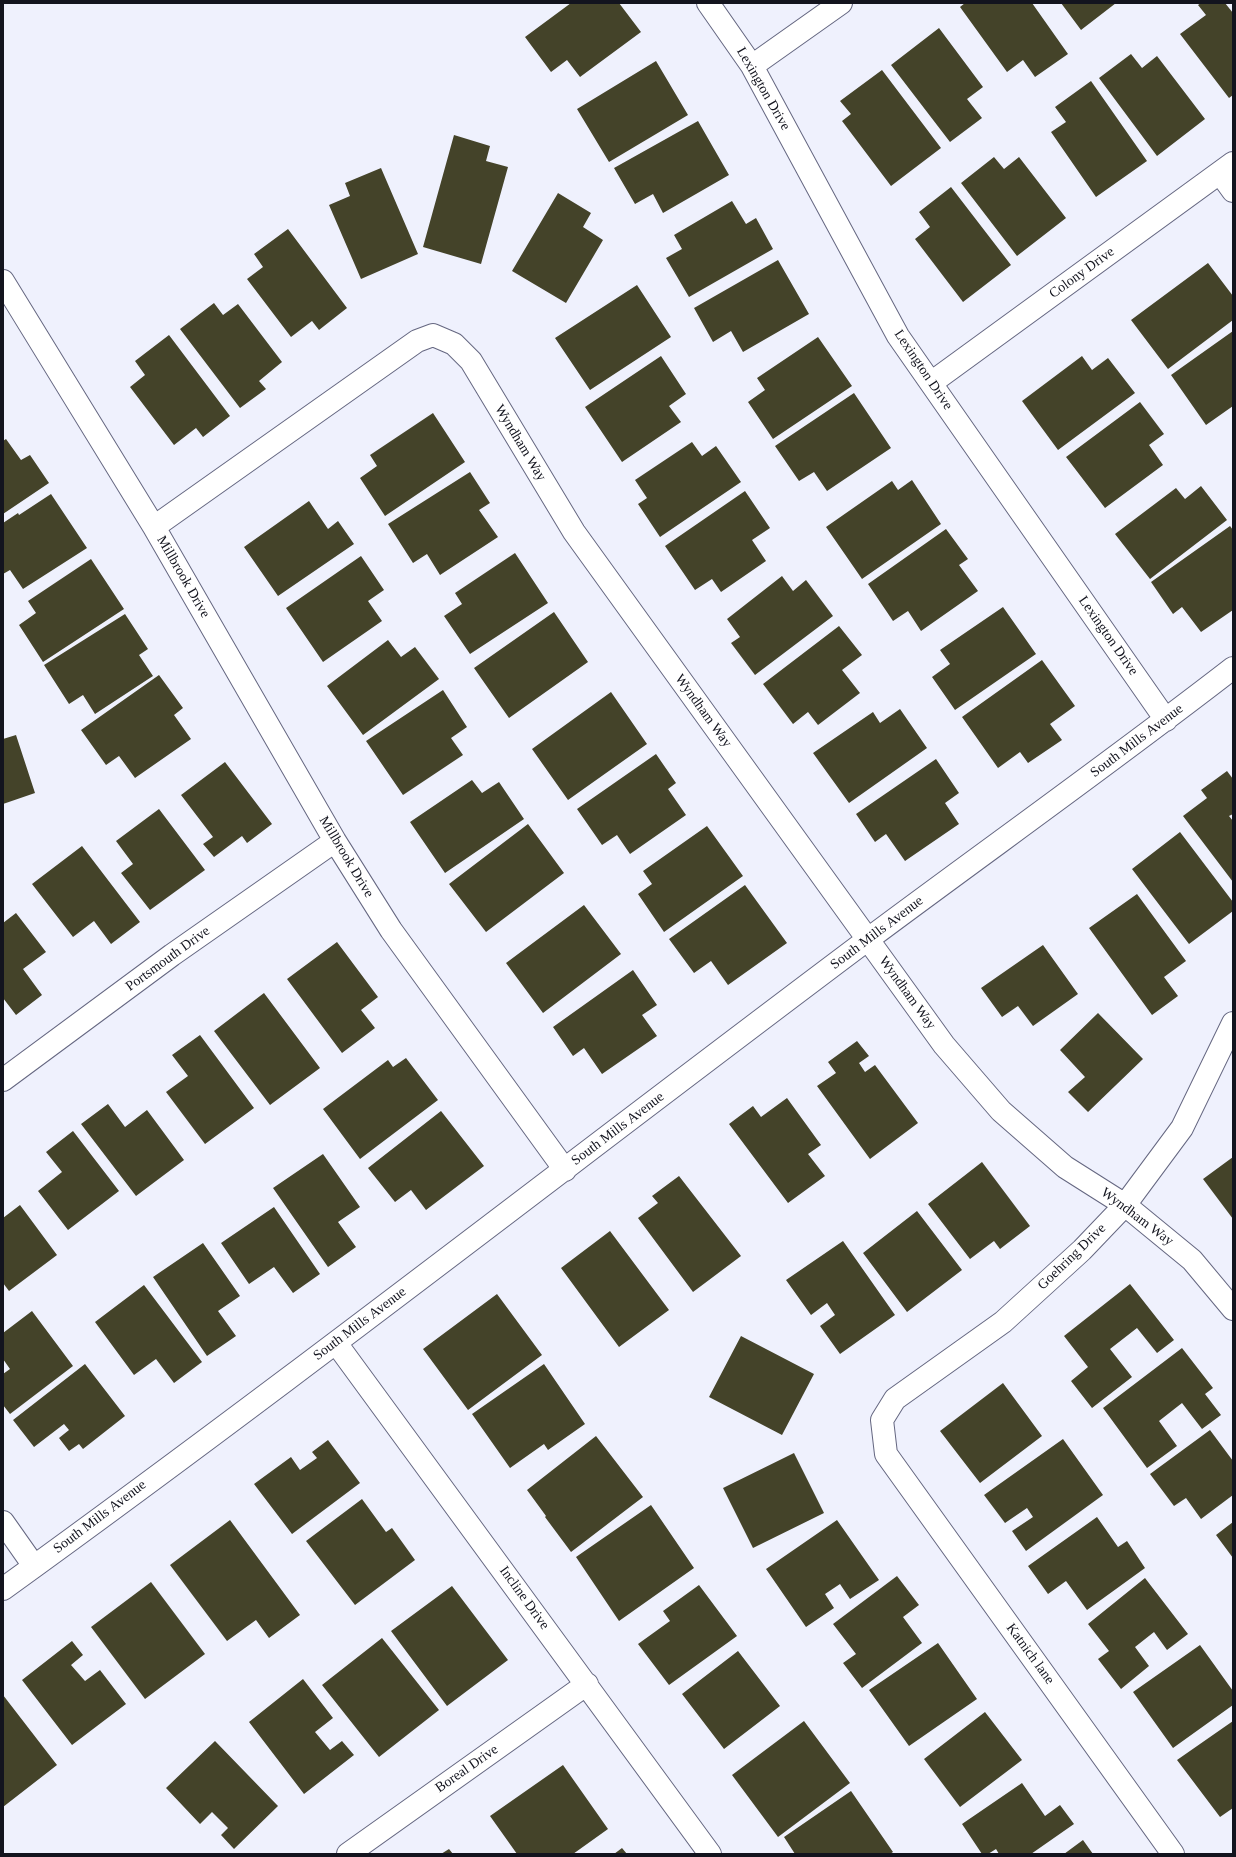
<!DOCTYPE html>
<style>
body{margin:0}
#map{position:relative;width:1236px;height:1857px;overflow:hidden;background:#eff1fd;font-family:"Times New Roman",serif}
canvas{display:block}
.frame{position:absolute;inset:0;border:4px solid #13141e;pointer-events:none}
</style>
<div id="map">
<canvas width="1236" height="1857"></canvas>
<div class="frame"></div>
</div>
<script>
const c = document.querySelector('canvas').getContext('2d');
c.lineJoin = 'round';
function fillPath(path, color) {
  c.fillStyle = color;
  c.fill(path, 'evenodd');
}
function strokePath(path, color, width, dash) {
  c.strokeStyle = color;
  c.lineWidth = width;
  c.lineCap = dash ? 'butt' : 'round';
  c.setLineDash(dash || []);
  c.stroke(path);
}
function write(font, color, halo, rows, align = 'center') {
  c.font = font + ' "Times New Roman",serif';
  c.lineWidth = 4;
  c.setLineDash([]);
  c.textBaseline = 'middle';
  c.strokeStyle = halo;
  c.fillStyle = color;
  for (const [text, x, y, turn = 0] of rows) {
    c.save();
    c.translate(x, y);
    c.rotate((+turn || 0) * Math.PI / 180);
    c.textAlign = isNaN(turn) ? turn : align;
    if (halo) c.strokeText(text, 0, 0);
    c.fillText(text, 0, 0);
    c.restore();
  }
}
fillPath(new Path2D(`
 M571,3h48l22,29 -61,45 -13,-17 -16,12 -26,-35z
 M965,3h67l36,51 -33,23 -12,-17 -16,12 -47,-65z
 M1061,3h55l-35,27z
 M1201,3h24l8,10v82l-4,3 -49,-64 26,-19 -8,-10z
 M939,28l44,59 -16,12 15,19 -32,24 -59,-77z
 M1131,54l11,14 15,-12 48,63 -48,37 -58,-78z
 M656,61l32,54 -79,47 -32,-53z
 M882,70l59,78 -50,38 -49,-65 9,-7 -11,-13z
 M1091,81l56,80 -51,36 -45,-65 15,-10 -11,-15z
 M698,121l31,54 -66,38 -10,-19 -18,10 -21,-36z
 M454,135l36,11 -4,15 22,6 -27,97 -58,-17z
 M994,157l10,12 15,-12 47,61 -49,38 -56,-73z
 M381,168l37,86 -57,25 -32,-74 21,-9 -5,-13z
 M951,187l60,78 -48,37 -48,-63 15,-12 -11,-15z
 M558,193l33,20 -8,14 20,13 -37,63 -54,-32z
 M732,201l14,23 10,-6 17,31 -84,48 -23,-39 16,-9 -8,-14z
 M288,229l59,79 -28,22 -7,-9 -21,16 -44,-58 16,-12 -9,-13z
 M778,260l31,54 -66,38 -12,-21 -18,11 -19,-34z
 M1208,263l25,33v24l-65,49 -37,-49z
 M637,285l34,52 -81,53 -35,-52z
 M214,303l9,12 15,-11 44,58 -23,19 7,8 -26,19 -60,-79z
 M1233,331v75l-27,19 -35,-50z
 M169,335l61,81 -27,21 -7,-9 -22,17 -44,-58 15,-12 -10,-14z
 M818,337l34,49 -79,53 -25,-37 17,-12 -8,-12z
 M661,356l25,38 -17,12 12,16 -59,40 -37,-55z
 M1082,356l10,14 16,-12 27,35 -77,57 -36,-49z
 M854,393l37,55 -64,43 -13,-19 -15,9 -24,-35z
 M1140,402l24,32 -15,11 14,20 -58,43 -39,-51z
 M433,413l32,49 -80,54 -25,-38 17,-12 -7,-11z
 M6,439l15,21 9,-5 19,28 -46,31v-73z
 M692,442l10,14 14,-10 25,36 -81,55 -22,-33 9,-6 -12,-18z
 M470,472l20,31 -11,7 19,27 -58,38 -13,-21 -14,9 -25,-39z
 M912,480l29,44 -79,55 -36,-52 66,-46 6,9z
 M1201,486l26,34 -77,59 -35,-45 61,-46 9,11z
 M745,491l25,37 -18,12 14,21 -45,31 -9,-13 -17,11 -30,-44z
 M51,494l36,54 -64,41 -13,-19 -7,4v-51l15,-10 1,2z
 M309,501l19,28 10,-8 16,23 -76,52 -34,-49z
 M1230,526l3,4v80l-32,22 -19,-25 -9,7 -22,-32z
 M946,529l22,30 -9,6 19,26 -57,40 -13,-20 -15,10 -25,-37z
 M515,553l33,50 -78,51 -26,-38 18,-12 -7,-11z
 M361,556l23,34 -16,11 14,20 -59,41 -37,-54z
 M91,559l33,50 -81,53 -24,-37 17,-12 -8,-12z
 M782,576l11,15 13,-11 27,36 -78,59 -24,-32 9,-6 -13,-18z
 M1003,607l33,47 -81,56 -23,-33 18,-13 -10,-14z
 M554,612l34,50 -79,56 -35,-50z
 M125,614l23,35 -9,6 14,21 -58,38 -12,-19 -14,9 -25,-39z
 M839,626l23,29 -20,15 18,23 -42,32 -10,-13 -15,12 -30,-40z
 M388,640l13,17 14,-10 24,32 -76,56 -36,-49z
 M1042,660l33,46 -25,18 12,16 -34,23 -8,-11 -22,16 -36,-51z
 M159,675l24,33 -9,7 17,24 -56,39 -16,-22 -13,9 -25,-35z
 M443,690l24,37 -16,11 12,17 -60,40 -37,-54z
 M611,692l36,52 -79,56 -36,-51z
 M900,709l27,39 -78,55 -36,-50 60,-41 7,11z
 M16,735l19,58 -32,11v-65z
 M656,754l20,29 -8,6 18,26 -56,39 -13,-19 -15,10 -25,-36z
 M936,759l23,34 -14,10 14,21 -54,37 -19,-27 -11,8 -19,-28z
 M225,762l47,62 -25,19 -5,-7 -28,21 -11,-13 10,-7 -32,-42z
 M1227,771l6,8v35l-4,2 4,5v61l-50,-66 24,-18 -6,-8z
 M472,780l10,13 17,-11 25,37 -79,54 -35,-51z
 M159,809l46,61 -55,40 -29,-37 12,-9 -17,-23z
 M528,824l36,49 -78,59 -37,-48z
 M707,826l36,50 -79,56 -26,-38 14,-10 -9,-13z
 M1180,832l53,70v9l-44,33 -57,-75z
 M82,846l58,76 -29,22 -17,-23 -21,16 -41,-53z
 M745,885l42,58 -59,42 -17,-24 -17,12 -25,-34z
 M1137,894l49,67 -22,16 14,19 -26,19 -63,-87z
 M584,905l37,49 -78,59 -37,-50z
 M16,913l30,39 -23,17 19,26 -26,20 -13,-17v-75z
 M337,942l41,55 -17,13 14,18 -33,25 -55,-74z
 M1043,945l35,49 -45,32 -15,-20 -16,11 -21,-29z
 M633,970l24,35 -15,10 15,21 -55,38 -18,-26 -11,8 -20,-29z
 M264,993l56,75 -50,37 -56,-74z
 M1098,1013l45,46 -55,53 -20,-20 17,-15 -25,-27z
 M200,1035l54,73 -49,36 -39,-52 22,-16 -16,-21z
 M857,1041l12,15 -10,7 6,9 10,-7 43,58 -48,36 -53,-73 19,-13 -8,-11z
 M406,1058l32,42 -78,59 -37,-50 65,-49 5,7z
 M787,1098l34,47 -13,9 17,22 -37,27 -59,-79 24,-18 8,11z
 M108,1104l17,23 22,-17 37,50 -48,36 -55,-72z
 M441,1111l43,55 -58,44 -15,-20 -16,12 -27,-34z
 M73,1131l46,60 -51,39 -30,-39 24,-19 -16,-20z
 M323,1154l37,53 -22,15 18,25 -28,20 -55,-79z
 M1233,1157v62l-30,-40z
 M982,1162l48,64 -30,23 -6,-8 -24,18 -42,-55z
 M679,1176l62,80 -48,36 -55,-74 20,-15 -6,-7z
 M20,1205l37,50 -48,36 -6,-8v-65z
 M274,1207l46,67 -27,19 -19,-26 -25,17 -28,-41z
 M917,1211l45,59 -55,42 -44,-59z
 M610,1231l59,79 -50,37 -58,-79z
 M843,1241l52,74 -55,39 -20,-28 15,-11 -8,-12 -16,12 -25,-35z
 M203,1243l37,53 -22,15 18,25 -29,20 -54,-79z
 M1130,1284l44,56 -17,13 -20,-25 -27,21 22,28 -40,31 -21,-27 17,-14 -24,-31z
 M144,1285l58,77 -28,21 -18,-24 -22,16 -39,-53z
 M497,1294l45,61 -74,55 -45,-61z
 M32,1311l41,55 -63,48 -7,-9v-31l7,-5 -7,-10v-26z
 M741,1336l73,38 -32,61 -73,-38z
 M1182,1348l31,40 -8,6 16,21 -19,14 -20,-26 -23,18 18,25 -30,22 -44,-60z
 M85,1364l40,52 -42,33 -4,-5 -10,7 -10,-13 10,-8 -5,-6 -30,23 -21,-27z
 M544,1364l41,60 -37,26 -4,-6 -34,24 -38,-54z
 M1003,1383l39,53 -62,47 -40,-52z
 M1210,1430l23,31v34l-32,24 -15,-21 -12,8 -24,-32z
 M596,1436l47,61 -72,55 -26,-35 1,-1 -19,-26z
 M1063,1439l40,56 -77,56 -14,-20 21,-14 -6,-9 -22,15 -21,-28z
 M328,1440l32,43 -68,51 -38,-50 37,-27 9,13 17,-12 -5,-6z
 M794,1453l30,60 -71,35 -30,-60z
 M362,1499l24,33 6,-4 23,32 -60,45 -49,-64z
 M651,1505l43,63 -75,53 -43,-64z
 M1097,1517l21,30 9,-6 18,27 -58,42 -21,-29 -18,13 -20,-28z
 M230,1520l70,95 -31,23 -13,-18 -29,21 -57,-76z
 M837,1520l42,60 -29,19 -10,-15 -15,10 9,14 -28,19 -40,-58z
 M1233,1522v36l-17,-23z
 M897,1576l22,29 -16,12 19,26 -60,45 -19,-25 13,-9 -23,-30z
 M1145,1578l43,56 -21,16 -13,-18 -19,15 14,19 -28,23 -23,-30 11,-8 -21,-27z
 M151,1582l54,72 -60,45 -54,-72z
 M699,1585l38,51 -68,49 -31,-41 32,-23 -7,-10z
 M452,1586l56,74 -61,46 -56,-75z
 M382,1638l57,72 -60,47 -57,-72z
 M72,1641l11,14 -12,10 14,16 15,-11 26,34 -54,41 -50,-65z
 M938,1643l39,56 -68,47 -40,-56z
 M1200,1645l33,46v14l-60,43 -40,-56z
 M738,1651l42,55 -56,43 -42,-55z
 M303,1679l30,39 -18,14 15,18 12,-9 12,14 -50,39 -55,-72z
 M3,1695l54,70 -54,42z
 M985,1712l37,48 -62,47 -36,-48z
 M804,1721l46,62 -72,54 -46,-62z
 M1233,1721v87l-13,9 -43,-57z
 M215,1741l63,65 -44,43 -13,-14 7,-7 -16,-16 -12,12 -34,-36z
 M563,1765l45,64 -35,25h-56l-27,-38z
 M1022,1783l23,33 15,-11 14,19 -43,30h-32l-3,-5 -8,5h-6l-20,-30z
 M851,1791l42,61 -3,2h-95l-11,-17z
 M1083,1840l10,14h-29z
 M622,1848l5,6h-13z
 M449,1849l4,5h-12z`), '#444329');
const minor = new Path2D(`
 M708,3l44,63 146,270 268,384
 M752,66l89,-63
 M1220,173l13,18
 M3,281l151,246 181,314 56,89 174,240
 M931,383l302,-220
 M154,527l263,-186 16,-6 21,9 17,17 103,171 370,513 57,66 64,56 60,38 67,55 41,49
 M3,1080l169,-125 163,-114
 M336,1343l374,511
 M3,1522l31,44
 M3,1589c292,-211 576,-433 864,-649 122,-91 246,-179 366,-272
 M348,1854l239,-170
 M1173,1854l-287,-400 -4,-34 13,-21 108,-77 79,-72 43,-45 57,-77 51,-105`);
strokePath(minor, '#656781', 24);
strokePath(minor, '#fff', 22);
write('14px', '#13141e', '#fff', [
 ["Lexington Drive",763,89,60],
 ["Colony Drive",1082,273,-36],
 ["Lexington Drive",923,370,56],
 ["Wyndham Way",520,443,59],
 ["Millbrook Drive",183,577,60],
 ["Lexington Drive",1108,636,55],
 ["Wyndham Way",703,711,54],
 ["South Mills Avenue",1137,741,-37],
 ["Millbrook Drive",346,857,59],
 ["South Mills Avenue",877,933,-37],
 ["Portsmouth Drive",168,959,-36],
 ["Wyndham Way",907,993,54],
 ["South Mills Avenue",618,1129,-37],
 ["Wyndham Way",1137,1217,37],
 ["Goehring Drive",1072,1257,-44],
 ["South Mills Avenue",360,1324,-37],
 ["South Mills Avenue",100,1517,-37],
 ["Incline Drive",524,1598,54],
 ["Katnich lane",1030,1654,54],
 ["Boreal Drive",467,1769,-35]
]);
</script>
